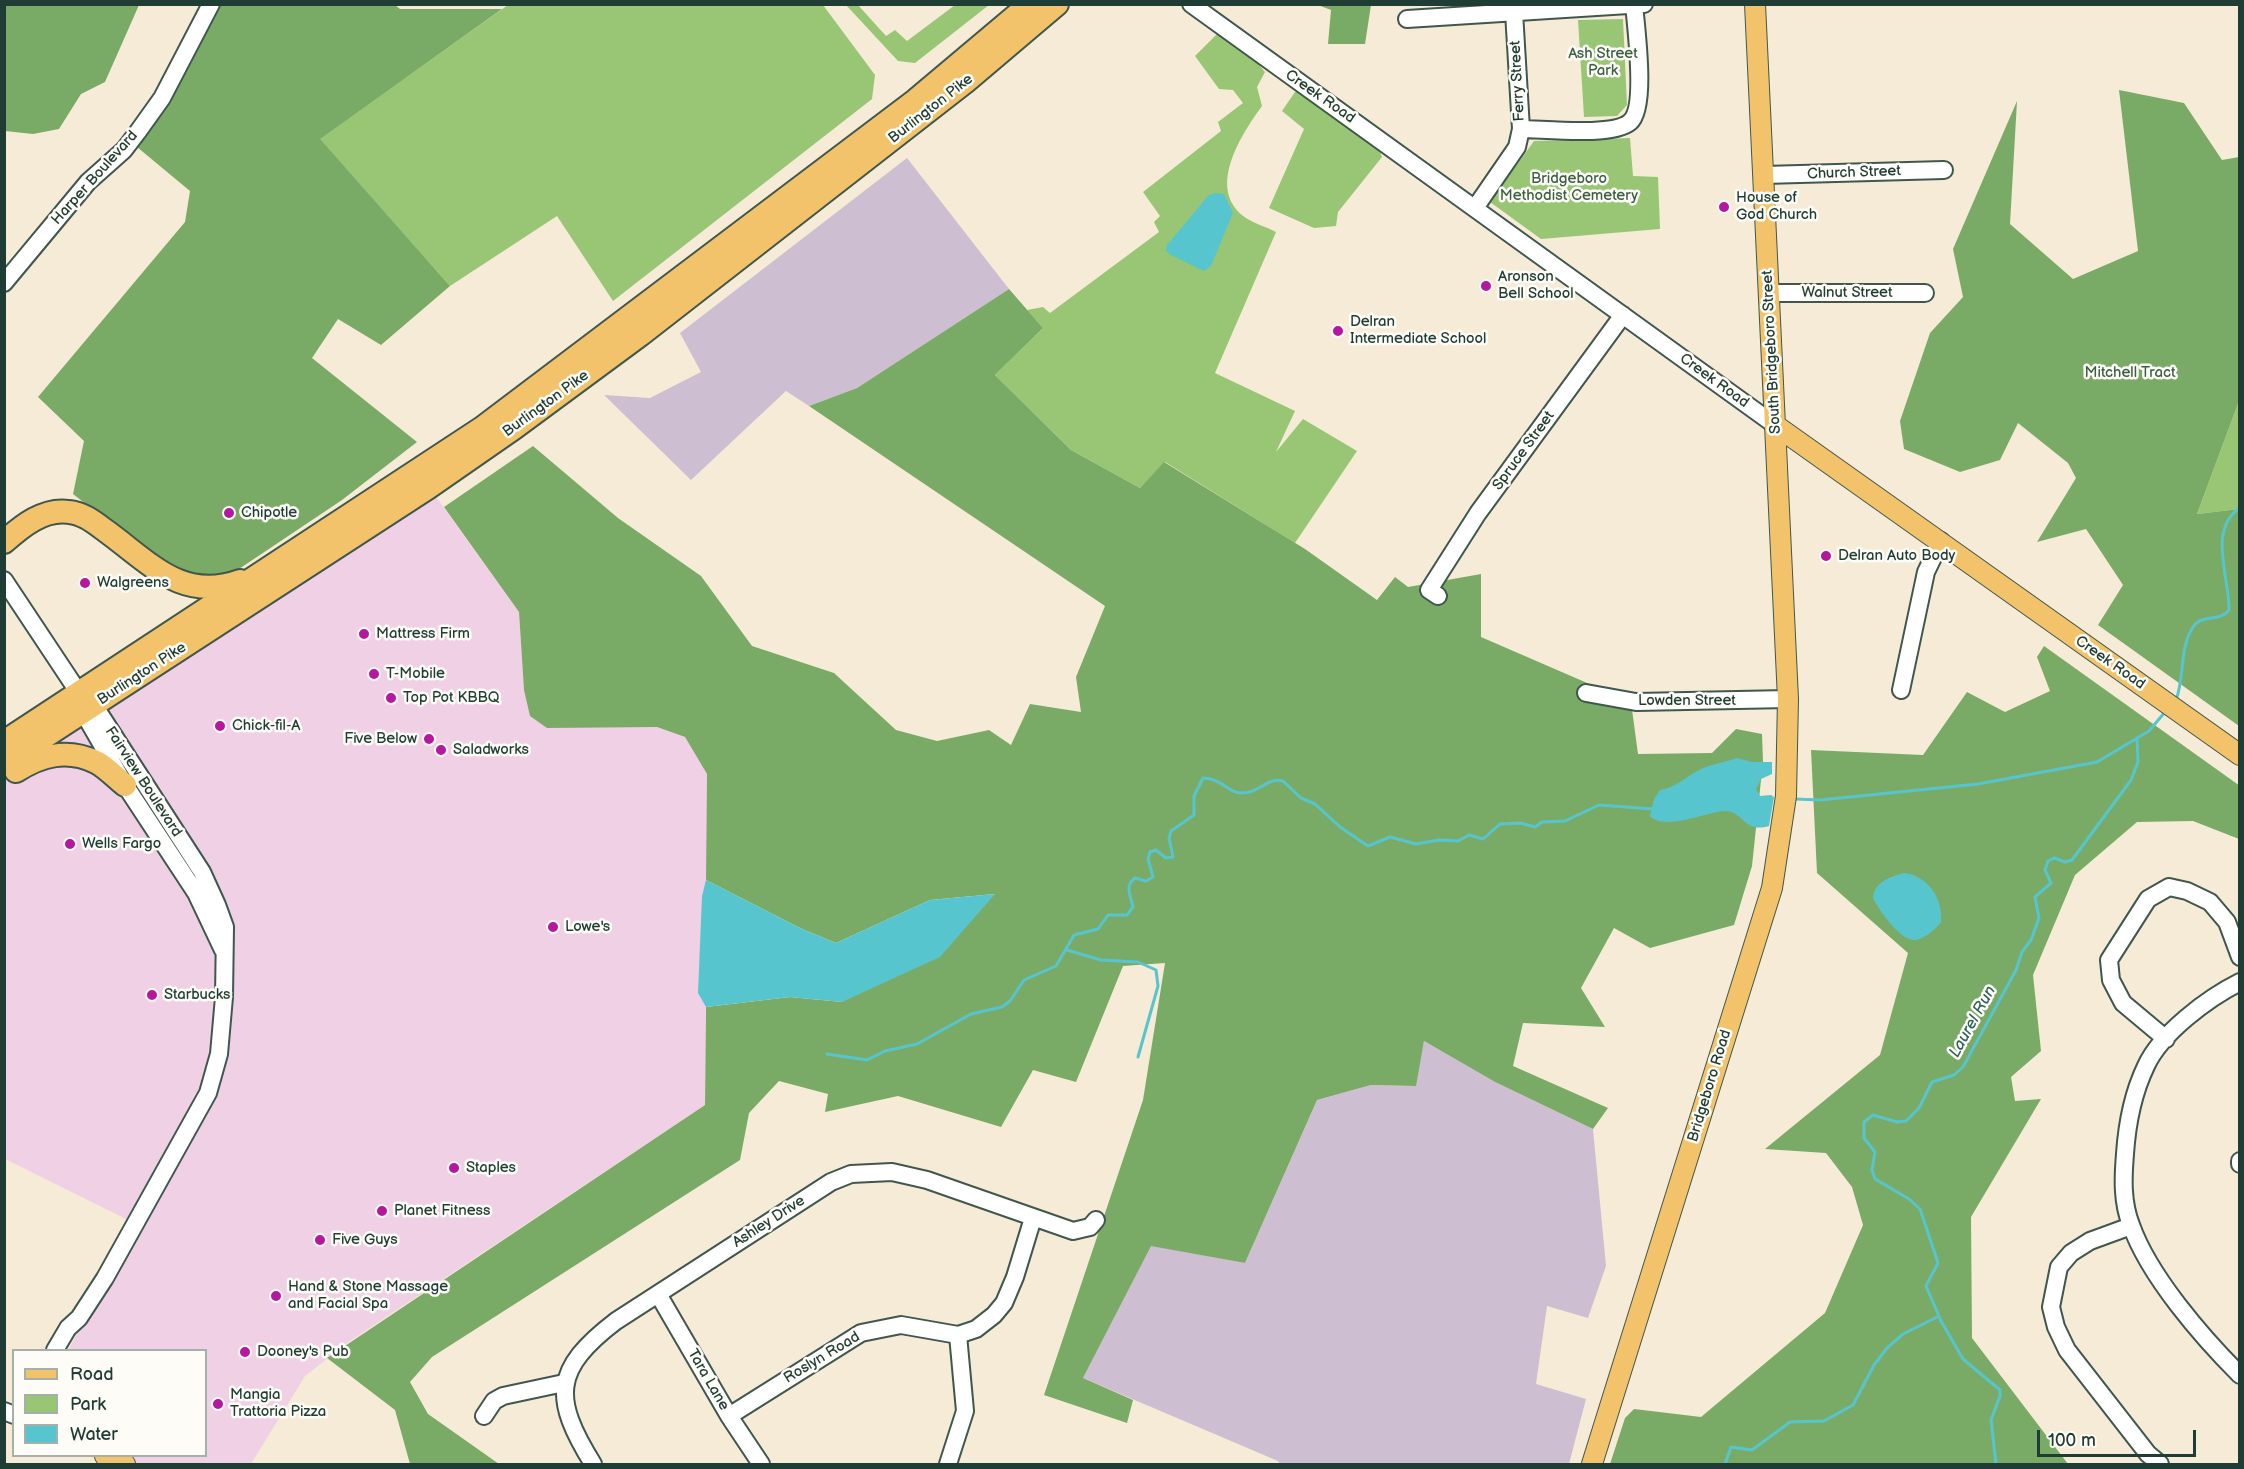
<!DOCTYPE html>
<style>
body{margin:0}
#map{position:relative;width:2244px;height:1469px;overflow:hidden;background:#f6ebd7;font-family:"Balsamiq Sans",sans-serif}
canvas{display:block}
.frame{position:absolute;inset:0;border:6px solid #1f3d34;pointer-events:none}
.legend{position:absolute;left:12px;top:1349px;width:195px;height:108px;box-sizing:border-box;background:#fdfcf7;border:2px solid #a4b0a9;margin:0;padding:8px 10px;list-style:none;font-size:18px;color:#1f3d34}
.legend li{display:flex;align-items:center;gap:12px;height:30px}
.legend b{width:30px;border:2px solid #a4b0a9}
.scale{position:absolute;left:2037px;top:1430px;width:159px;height:27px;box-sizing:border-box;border:3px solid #1f3d34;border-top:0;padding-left:8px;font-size:18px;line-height:21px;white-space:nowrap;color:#1f3d34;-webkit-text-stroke:4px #fdfcf7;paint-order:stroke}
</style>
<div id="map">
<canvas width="2244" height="1469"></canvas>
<div class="frame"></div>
<ul class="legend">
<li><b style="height:8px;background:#f2c36a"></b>Road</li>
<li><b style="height:16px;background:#98c675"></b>Park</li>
<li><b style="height:16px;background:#57c5cd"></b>Water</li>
</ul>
<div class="scale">100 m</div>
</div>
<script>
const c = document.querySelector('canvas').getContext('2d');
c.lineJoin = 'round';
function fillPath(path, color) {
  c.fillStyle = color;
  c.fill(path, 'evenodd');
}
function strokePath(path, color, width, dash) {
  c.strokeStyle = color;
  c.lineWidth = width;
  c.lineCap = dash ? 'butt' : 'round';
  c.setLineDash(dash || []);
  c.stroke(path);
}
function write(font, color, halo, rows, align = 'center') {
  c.font = font + ' "Balsamiq Sans",sans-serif';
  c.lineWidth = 5;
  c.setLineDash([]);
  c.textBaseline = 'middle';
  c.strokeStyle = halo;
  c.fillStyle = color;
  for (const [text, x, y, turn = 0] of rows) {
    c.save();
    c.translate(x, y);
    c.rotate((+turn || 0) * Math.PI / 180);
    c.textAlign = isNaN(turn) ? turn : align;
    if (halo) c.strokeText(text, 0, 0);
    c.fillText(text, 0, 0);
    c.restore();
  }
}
fillPath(new Path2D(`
 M429,487l90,125 5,78 68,37h65l28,10 22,37 -2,331 -358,238 -42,33 -54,88h-126l-20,-8h101v-106h-138l10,-18 1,-14 55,-95 -129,-64 -1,-396z`), '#f0d0e5');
fillPath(new Path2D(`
 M907,158l102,131 -152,99 -48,18 -23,-15 -95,89 -87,-85 46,3 51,-26 -21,-39z
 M1424,1041l71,41 98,47 13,137 -18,52 -41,-12 -11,78 50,15 -17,65h-289l-2,-3 -195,-83 68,-133 94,18 72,-163 54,-15 44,1z`), '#cebed2');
fillPath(new Path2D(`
 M508,5h315l52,70 -3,24 -259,202 -56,-85 -107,70 -131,-147z
 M846,5h12l28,31 9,-6 12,11 48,-36h34l-74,58 -17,-2z
 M1623,19l4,86 -10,11 -33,1 -6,-97z
 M1217,34l38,26 10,12 -8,15 5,19c-21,29 -57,84 -16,112 9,6 21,9 30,14l-61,141 80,38 -19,41 27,-33 54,32 -62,92 -130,-81 -25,26 -69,-38 -76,-75 48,-47 -16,-18 16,-3 7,6 109,-81 -5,-10 6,-6 -17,-24 78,-61 -3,-9 25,-19 -10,-13 -14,-1 -24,-33z
 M1298,91l80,56 4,10 -44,55 -2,14 -22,2 -45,-20 35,-79 -22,-18 13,-19z
 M1630,138l3,38 25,1 2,52 -119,10 -51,-37 44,-61z
 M2239,401v108l-42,5z`), '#98c675');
fillPath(new Path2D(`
 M5,4l134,1 -34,77 -24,12 -22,35 -26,5 -28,-3z
 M394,4l6,5h102l-182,130 130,147 -69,59 -43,-26 -26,39 105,84 -75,58 -109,73 -37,4 -34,-13 -89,-70 11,-53 -46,-44 147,-175 5,-31 -53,-44 39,-57 44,-85z
 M1318,5h53l-6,39h-37l3,-34z
 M2119,90l65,13 38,57 17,-3v244l-42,113 42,-5v217l-141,-101 25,-40 -37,-56 -49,13 39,-64 -8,-15 -50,-40 -18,37 -40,12 -56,-23 -4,-28 30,-88 33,-36 -10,-48 64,-148 -7,123 63,55 65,-28z
 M1009,289l34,39 -48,47 76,75 69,38 24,-26 141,87 72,51 18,-23 13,10 73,-13v63l150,65 7,52 74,-1 24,-24 26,5 1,27 -11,105 -18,59 -84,23 -36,-20 -33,60 24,39 -82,-4 -10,43 95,42 -15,21 -98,-47 -71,-41 -8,45 -45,-1 -54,15 -72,163 -94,-17 -68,132 50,22 -6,23 -83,-28 99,-295 22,-137 -42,3 -47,116 -43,-12 -32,57 -103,-31 -73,16 3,-18 -49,-13 -30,32 -9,47 -308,197 -22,25 18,32 71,50h-89l-15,-54 -68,-52 378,-253 1,-98 84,-10 52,5 153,-108 -65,6 -94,43 -34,-14 -96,-49 1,-106 -22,-37 -28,-10 -110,1 -17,-12 -6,-26 -5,-78 -75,-105 89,-61 85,72 83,58 51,70 82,27 62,57 41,11 52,-11 22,15 19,-41 51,8 -5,-35 29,-71 -296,-200 48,-18z
 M2044,646l196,140 -1,53 -46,-18 -56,1 -62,53 -42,100 8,76 -30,26 4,24 26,-2 -70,118 1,121 96,126h-458l15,-46 9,-9 67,8 124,-104 38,-88 -11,-38 -26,-34 -61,-4 115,-94 28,-102 -91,-80 -6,-123 112,5 44,-63 38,20 45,-21 -13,-34z`), '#7aab66');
fillPath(new Path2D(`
 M1214,193l10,1 9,19 -22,53 -7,5 -33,-16 -5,-4 1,-6 41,-49z
 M1737,758l15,4h20v12l-11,5 -5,10 4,7 11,-1 3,2 -5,29c-26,8 -26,-17 -46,-15 -18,2 -60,20 -73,5l4,-17 6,-9c16,-2 26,-14 41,-21 11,-5 24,-7 36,-11z
 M1905,873c24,4 38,26 36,49 -5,7 -19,19 -28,18 -15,-2 -34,-30 -40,-42 1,-16 18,-22 32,-25z
 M706,880l96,49 34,14 94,-43 65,-6 -55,63 -98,45 -52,-5 -84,10 -8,-14 4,-97z`), '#57c5cd');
strokePath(new Path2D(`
 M2176,700c9,-23 3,-52 17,-73 8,-13 28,-5 36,-17 1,-31 -22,-81 11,-102
 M1795,799l25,1 158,-16 119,-22 52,-31 16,-19
 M1067,950l34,10 37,2 18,8 2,16 -20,71
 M827,1054l40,6 18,-9 32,-7 54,-30 31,-7 8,-6 14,-21 32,-14 18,-31 24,-6 10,-14h19l6,-8c-2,-11 -9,-21 2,-29l11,3 7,-4 -5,-18 2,-7 6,-2 10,8 7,-1 -4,-19 2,-7 23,-16v-19l9,-18c19,0 25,16 40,15 16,0 24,-16 40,-12l18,17 14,6 25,23 28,19 22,-9 26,7 23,-4 19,1 11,-6 14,4 17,-15 20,-1 15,4 7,-5 23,-1 34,-16 54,4
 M1725,1464l6,-17 21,3 38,-28 34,-1 29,-16 21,-40 13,-17 16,-14 36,-18
 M1996,1464l-5,-44 9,-24v-6l-37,-31 -22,-38 -15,-35 12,-23 -18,-54 -11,-10 -34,-20 -3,-9 3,-18 -11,-14v-16l9,-7 24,7 9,-1 13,-13 13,-26 22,-7 9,-8 53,-97 6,-18 9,-12 8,-22 -4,-21 16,-14 -6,-13 3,-9 6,-3 11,4 7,-2 59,-80 7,-18 -1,-24`), '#57c5cd', 3);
const minor = new Path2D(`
 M1191,4l584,421
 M1407,19l237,-15
 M1521,129c23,0 92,8 109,-7 17,-14 6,-94 4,-118
 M1764,175l180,-5
 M1475,208l42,-61 4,-18 -7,-117
 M4,283l84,-101 36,-32 13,-17 25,-35 49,-94
 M1769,293h156
 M4,580l75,113 15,12 108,167 15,33 8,22 -1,70 -5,57 -11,39 -103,185 -26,40 -11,10 -13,22
 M1438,596l-9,-6 49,-77 145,-198
 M1901,690l25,-118 15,-31
 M1586,693l50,9 152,-3
 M81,703l2,9 42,73 71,108 27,57
 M2240,982c-32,16 -79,51 -94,84 -13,27 -19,58 -21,88 -2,24 -3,48 6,71 18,51 71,112 109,150
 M2166,1039l-43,-36 -12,-23 -2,-20 39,-61 21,-12 18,4 23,11 17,20 13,35
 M2240,1161v3
 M2131,1226l-41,15 -19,12 -12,14 -8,40 5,20 11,23 81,104 12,10
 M658,1294l71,122 32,48
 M4,1411l10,4
 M484,1416l10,-15 9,-5 61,-13
 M729,1416l132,-83 40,-8 57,10 18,-6 18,-14 10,-12 11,-26 18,-59
 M593,1464c-41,-66 -40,-95 23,-143l215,-139 20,-8 41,-2 35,8 146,51 17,-4 6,-7
 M948,1464l17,-53 -7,-76`);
const major = new Path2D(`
 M1775,425l465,330
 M105,1456l20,8
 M1592,1464l180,-576 14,-92 2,-97 -33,-695`);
const highway = new Path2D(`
 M4,542c18,-16 40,-34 65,-30 14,1 26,11 37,19 44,32 76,71 134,50
 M4,742l478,-314 434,-328 114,-96
 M4,763l425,-276 85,-59 126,-93 325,-253 92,-78
 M16,771c25,-16 51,-23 80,-9 10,5 20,16 29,23`);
strokePath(minor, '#3f574c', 20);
strokePath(major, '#3f574c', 22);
strokePath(highway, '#3f574c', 26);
strokePath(minor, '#fff', 16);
strokePath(major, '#f2c36a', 20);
strokePath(highway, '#f2c36a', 22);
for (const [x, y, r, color] of [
 [1724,207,6,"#b5179e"],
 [1486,286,6,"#b5179e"],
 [1338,331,6,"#b5179e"],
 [229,513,6,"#b5179e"],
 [1826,556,6,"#b5179e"],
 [85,583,6,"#b5179e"],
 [364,634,6,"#b5179e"],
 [374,674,6,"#b5179e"],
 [391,698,6,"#b5179e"],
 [220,726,6,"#b5179e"],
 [429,739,6,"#b5179e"],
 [441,750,6,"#b5179e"],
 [70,844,6,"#b5179e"],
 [553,927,6,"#b5179e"],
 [152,995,6,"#b5179e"],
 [454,1168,6,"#b5179e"],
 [382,1211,6,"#b5179e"],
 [320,1240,6,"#b5179e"],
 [276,1296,6,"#b5179e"],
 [245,1352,6,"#b5179e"],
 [218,1404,6,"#b5179e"]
]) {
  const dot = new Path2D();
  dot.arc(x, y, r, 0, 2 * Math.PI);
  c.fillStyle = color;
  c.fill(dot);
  strokePath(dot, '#fdfcf7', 2);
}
write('15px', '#3d5f44', '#fdfcf7', [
 ["Ash Street",1603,54],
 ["Park",1603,71],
 ["Bridgeboro",1569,179],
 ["Methodist Cemetery",1569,196],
 ["Mitchell Tract",2130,373]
]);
write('15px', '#1f3d34', '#fdfcf7', [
 ["Ferry Street",1518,81,-93],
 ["Creek Road",1320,97,35],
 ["Burlington Pike",931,109,-38],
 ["Church Street",1854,173,-2],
 ["Harper Boulevard",95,178,-48],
 ["Walnut Street",1847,293],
 ["South Bridgeboro Street",1772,352,-93],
 ["Creek Road",1714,381,36],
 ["Burlington Pike",546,404,-36],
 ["Spruce Street",1524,451,-54],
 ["Creek Road",2110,663,35],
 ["Burlington Pike",142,674,-33],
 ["Lowden Street",1687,701],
 ["Fairview Boulevard",143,782,57],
 ["Bridgeboro Road",1710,1086,-73],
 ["Ashley Drive",769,1222,-33],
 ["Roslyn Road",822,1358,-31],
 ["Tara Lane",708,1380,60]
]);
write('15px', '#1f3d34', '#fdfcf7', [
 ["House of",1736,198],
 ["God Church",1736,215],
 ["Aronson",1498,277],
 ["Bell School",1498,294],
 ["Delran",1350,322],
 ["Intermediate School",1350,339],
 ["Chipotle",241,513],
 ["Delran Auto Body",1838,556],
 ["Walgreens",97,583],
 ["Mattress Firm",376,634],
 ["T-Mobile",386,674],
 ["Top Pot KBBQ",403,698],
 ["Chick-fil-A",232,726],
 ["Five Below",417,739,"right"],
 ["Saladworks",453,750],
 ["Wells Fargo",82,844],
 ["Lowe's",565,927],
 ["Starbucks",164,995],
 ["Staples",466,1168],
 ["Planet Fitness",394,1211],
 ["Five Guys",332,1240],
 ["Hand & Stone Massage",288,1287],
 ["and Facial Spa",288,1304],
 ["Dooney's Pub",257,1352],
 ["Mangia",230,1395],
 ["Trattoria Pizza",230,1412]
], 'left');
write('italic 16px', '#2d5f5a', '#fdfcf7', [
 ["Laurel Run",1973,1022,-61]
]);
</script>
